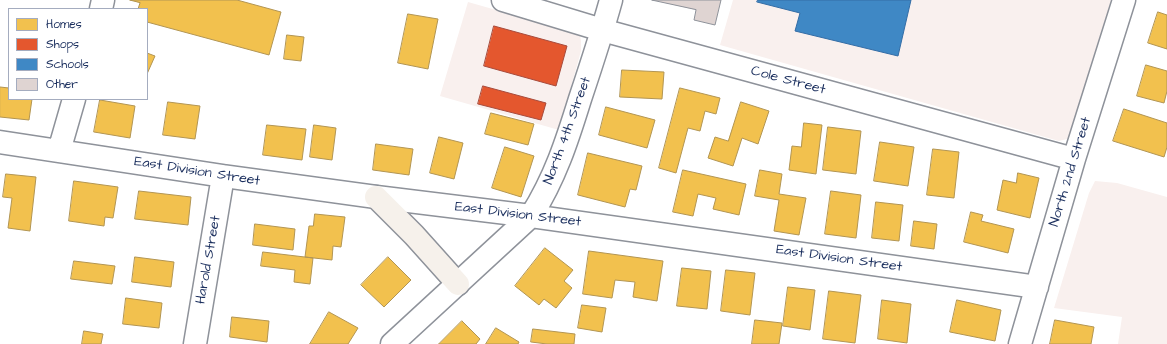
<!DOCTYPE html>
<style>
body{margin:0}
#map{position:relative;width:1167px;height:344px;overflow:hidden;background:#fff;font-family:"Architects Daughter",sans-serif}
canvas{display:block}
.legend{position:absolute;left:8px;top:8px;width:140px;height:92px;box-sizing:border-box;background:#fff;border:1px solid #a4acbf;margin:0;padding:5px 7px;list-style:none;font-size:12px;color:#1b2f5e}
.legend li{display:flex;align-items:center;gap:8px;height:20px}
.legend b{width:20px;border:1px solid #a4acbf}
</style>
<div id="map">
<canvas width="1167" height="344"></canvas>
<ul class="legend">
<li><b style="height:11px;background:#f2c14e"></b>Homes</li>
<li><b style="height:11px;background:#e4572e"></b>Shops</li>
<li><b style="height:11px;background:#3f88c5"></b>Schools</li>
<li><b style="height:11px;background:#dfd4d2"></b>Other</li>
</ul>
</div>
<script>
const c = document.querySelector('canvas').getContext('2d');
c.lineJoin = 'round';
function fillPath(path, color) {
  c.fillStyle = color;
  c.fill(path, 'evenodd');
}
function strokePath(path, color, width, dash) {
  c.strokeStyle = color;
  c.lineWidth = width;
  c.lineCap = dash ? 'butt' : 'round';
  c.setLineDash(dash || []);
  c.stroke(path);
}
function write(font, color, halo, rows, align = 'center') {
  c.font = font + ' "Architects Daughter",sans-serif';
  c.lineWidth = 4;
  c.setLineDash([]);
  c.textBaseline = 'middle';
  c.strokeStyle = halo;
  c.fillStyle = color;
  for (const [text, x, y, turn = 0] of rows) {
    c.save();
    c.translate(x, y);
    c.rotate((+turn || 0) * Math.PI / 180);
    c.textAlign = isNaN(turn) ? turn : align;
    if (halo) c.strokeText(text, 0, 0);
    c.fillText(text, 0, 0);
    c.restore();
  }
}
fillPath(new Path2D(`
 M733,0h378l-38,131 -6,8 -8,2 -339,-96z
 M468,2l109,31 3,2 1,6v10l-22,79 -119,-34z
 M1095,181l22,2 50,14v147h-49l4,-27 -68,-9 35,-115z`), '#f9f0ee');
const homes = new Path2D(`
 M130,0h107l44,12 -12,43 -122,-33v-13h-9l2,-6z
 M1158,12l9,3v34l-19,-6z
 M408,14l30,5 -10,50 -30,-6z
 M287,35l17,2 -3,24 -17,-2z
 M147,53l8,3 -8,18z
 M1146,65l21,6v20l-3,12 -27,-7z
 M622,70l42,2 -2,27 -42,-2z
 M0,87l9,1v11h23l-3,21 -29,-3z
 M680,88l40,10 -4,16 -11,-3 -5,20 -12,-3 -12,45 -17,-5z
 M100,100l35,6 -5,32 -36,-6z
 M168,102l32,4 -5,33 -32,-4z
 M741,102l28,9 -11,33 -16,-6 -9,28 -25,-8 7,-21 13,4z
 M606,107l49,13 -8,28 -48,-13z
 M1124,109l43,14v24l-3,10 -51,-16z
 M491,113l43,11 -6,21 -43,-11z
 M804,123l18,2 -6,49 -27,-4 3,-24 9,1z
 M267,125l39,4 -4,31 -39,-5z
 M314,125l22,3 -4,32 -22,-3z
 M828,127l33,4 -5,43 -33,-4z
 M439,137l24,6 -9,36 -24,-6z
 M880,142l34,5 -6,39 -34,-5z
 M376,144l37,5 -4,26 -36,-5z
 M505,147l29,9 -13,41 -29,-9z
 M933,149l26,3 -5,46 -27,-3z
 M588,153l54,13 -6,24 -6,-1 -5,18 -47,-12z
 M683,170l63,14 -7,31 -26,-6 3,-11 -18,-4 -5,22 -20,-4z
 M760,170l22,4 -3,20 27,4 -7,37 -25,-4 5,-31 -24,-4z
 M1018,173l21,5 -9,40 -33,-8 6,-30 13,3z
 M6,174l30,3 -6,54 -22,-3 4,-30 -9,-1z
 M74,181l44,6 -5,31 -8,-1 -1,9 -35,-5z
 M139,191l52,6 -3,28 -53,-6z
 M831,191l30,4 -5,43 -31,-4z
 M876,202l27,3 -4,36 -27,-3z
 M971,212l12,3 -2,6 33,8 -6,24 -44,-11z
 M315,214l30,3 -4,30 -8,-1 -1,14 -27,-3 4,-31h4z
 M914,221l23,3 -3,25 -23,-3z
 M255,224l40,5 -2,21 -40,-5z
 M545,248l28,22 -9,11 8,7 -16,20 -12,-9 -5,6 -24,-19z
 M589,251l74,10 -6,40 -24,-4 2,-15 -20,-2 -3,18 -29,-4z
 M263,252l50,6 -3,26 -16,-2 1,-12 -34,-4z
 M135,257l39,5 -3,25 -39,-5z
 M388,257l23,23 -27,27 -23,-22z
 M74,261l41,5 -3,18 -41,-5z
 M682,268l29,3 -4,38 -30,-3z
 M726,270l29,3 -5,42 -29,-4z
 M788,287l27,3 -5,40 -27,-4z
 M829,291l32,4 -6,48 -32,-4z
 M126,298l36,5 -3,25 -36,-4z
 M882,300l29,4 -4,39 -29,-4z
 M957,300l44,10 -6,31 -45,-9z
 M582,305l24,3 -4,24 -24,-4z
 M329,312l29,16 -10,16h-38z
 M232,317l37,4 -2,21 -37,-5z
 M755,320l27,3 -3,21h-27z
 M1055,320l39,7 -3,17h-41z
 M462,321l18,18 -4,5h-37z
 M496,328l23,14 -1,2h-32z
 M533,329l42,5 -1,10h-27l-16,-2z
 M84,331l19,3 -2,10h-19z`);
fillPath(homes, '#f2c14e');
strokePath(homes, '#b29553', 1);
const shops = new Path2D(`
 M494,26l73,20 -11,40 -72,-20z
 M483,86l63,17 -5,17 -63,-16z`);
fillPath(shops, '#e4572e');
strokePath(shops, '#a84b3c', 1);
const schools = new Path2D(`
 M758,0h153l-13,56 -103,-25 5,-18 -43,-11z`);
fillPath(schools, '#3f88c5');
strokePath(schools, '#346da6', 1);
const building = new Path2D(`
 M652,0h69l-6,25 -21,-5 2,-10z`);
fillPath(building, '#dfd4d2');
strokePath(building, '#8e929a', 1);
const minor = new Path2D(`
 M503,0l99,30 472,129
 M101,9l2,-9
 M0,142l223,34 153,21 155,19 506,71
 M59,151l15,-52
 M195,344l28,-168
 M392,344l139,-128c24,-38 36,-75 49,-117 11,-33 22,-66 31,-99
 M1020,344l54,-185 50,-159`);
const major = new Path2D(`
 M376,197l38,38 44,49`);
strokePath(minor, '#8e929a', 25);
strokePath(major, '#8e929a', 25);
strokePath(minor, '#fff', 22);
strokePath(major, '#f6f1eb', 22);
write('14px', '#1b2f5e', '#fff', [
 ["Cole Street",788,81,15],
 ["North 4th Street",568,131,-70],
 ["East Division Street",197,172,9],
 ["North 2nd Street",1071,172,-73],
 ["East Division Street",518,215,7],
 ["East Division Street",839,259,8],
 ["Harold Street",209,260,-80]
]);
</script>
